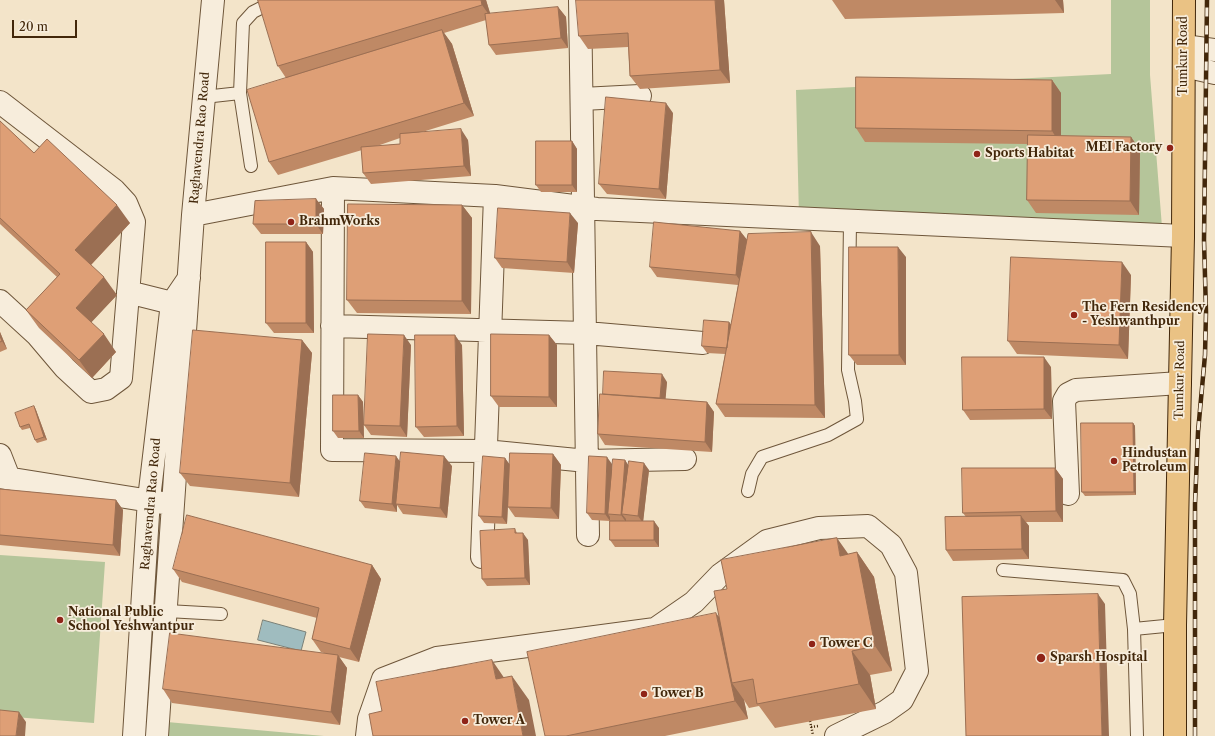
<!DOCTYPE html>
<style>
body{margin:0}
#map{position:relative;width:1215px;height:736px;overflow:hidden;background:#f3e4c9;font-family:"Libre Caslon Text",serif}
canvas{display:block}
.scale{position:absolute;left:12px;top:20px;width:65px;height:18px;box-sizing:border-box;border:2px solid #42270a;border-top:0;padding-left:5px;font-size:12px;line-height:14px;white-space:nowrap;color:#42270a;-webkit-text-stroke:3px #f7eddc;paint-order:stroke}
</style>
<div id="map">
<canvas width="1215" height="736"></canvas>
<div class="scale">20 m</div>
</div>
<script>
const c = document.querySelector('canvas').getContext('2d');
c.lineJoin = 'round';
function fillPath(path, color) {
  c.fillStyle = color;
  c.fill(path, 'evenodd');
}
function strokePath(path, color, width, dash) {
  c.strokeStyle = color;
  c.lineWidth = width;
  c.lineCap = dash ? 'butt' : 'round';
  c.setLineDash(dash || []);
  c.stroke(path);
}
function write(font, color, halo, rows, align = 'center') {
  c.font = font + ' "Libre Caslon Text",serif';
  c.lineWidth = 3.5;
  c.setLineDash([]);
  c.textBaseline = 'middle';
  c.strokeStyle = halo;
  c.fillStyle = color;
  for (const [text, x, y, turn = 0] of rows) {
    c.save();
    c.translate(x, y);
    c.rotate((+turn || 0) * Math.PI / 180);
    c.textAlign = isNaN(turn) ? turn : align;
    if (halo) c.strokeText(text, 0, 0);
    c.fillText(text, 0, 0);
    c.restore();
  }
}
fillPath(new Path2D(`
 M1111,0h39v75l12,152 -363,-9 -3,-128 315,-16z
 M0,555l105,7 -11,161 -94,-7z
 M167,722l157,14h-158z`), '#b5c59a');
const water = new Path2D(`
 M263,620l43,12 -5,19 -43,-11z`);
fillPath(water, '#9fbcbf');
strokePath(water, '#7a8077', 1);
const service = new Path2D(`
 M240,93l11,73
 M204,97l36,-4 3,-70 10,-11 24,-12
 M748,491l4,-17 10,-17 66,-22 29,-16 -2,-18 -7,-31 2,-148
 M1003,570l120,10 7,14 4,35
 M167,611l54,3
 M1137,736l-3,-107 41,-4`);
const minor = new Path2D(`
 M580,0l8,535
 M582,99l58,-3
 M0,102l114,88 12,13 8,19 -13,156 -15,11 -15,3 -26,-24 -28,-33 -37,-34
 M333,188l-1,262 153,1 102,10 98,-2
 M193,215l140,-27 162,8 102,13 586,27
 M128,292l44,11
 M332,326l254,7 117,10
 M0,455l9,23
 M0,477l163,26
 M1068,494l-4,-93 4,-7 8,-4 104,-7
 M482,557l13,-361
 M134,736l15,-237 23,-196 17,-25
 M157,736l36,-521 20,-215
 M367,736l2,-17 14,-40 54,-21 218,-29 39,-27 26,-27 47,-34 52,-13 49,-2 23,19 15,28 11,98 -15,29 -17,12 -49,24`);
const tertiary = new Path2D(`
 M1184,46l31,4
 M1184,66l31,7`);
const trunk = new Path2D(`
 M1175,736v-111l8,-389 1,-236`);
strokePath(service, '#6e563a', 14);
strokePath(minor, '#6e563a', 24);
strokePath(tertiary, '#6e563a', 24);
strokePath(trunk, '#42270a', 24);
strokePath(new Path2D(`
 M810,721l3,14
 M811,727l7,-1`), '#42270a', 2.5, [1, 2]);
strokePath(service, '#f7eddc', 12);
strokePath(minor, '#f7eddc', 22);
strokePath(tertiary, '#f7eddc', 22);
strokePath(trunk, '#eac284', 22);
const rail = new Path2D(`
 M1195,736v-232l3,-72 7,-77 1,-43 -2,-72 3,-240`);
strokePath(rail, '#42270a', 4.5);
strokePath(rail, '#f7eddc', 3, [9]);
fillPath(new Path2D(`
 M258,0h228l4,14 68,-7 8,10 2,31 -72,7 -7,-10 -3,-25 -42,13 8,11 22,72 -55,17 49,7 3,36 -100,8 -8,-11 -1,-23 -84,25 -9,-13 17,-84 -8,-12zM400,138v6l-23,2z
 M724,0l6,83 -90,6 -10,-13 -2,-29 -40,2 -9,-13z
 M832,0h231l1,13 -219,6z
 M1052,80l9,13v43l70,1 9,13 -1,65 -103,-2 -9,-13 1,-56 -163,-2 -9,-14z
 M673,113l-7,86 -59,-5 -8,-10z
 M0,121l34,32 96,70 -39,42 26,30 -26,27 25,30 -24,26 -53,-50 -13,-18 31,-33 -57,-53z
 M572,141l5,8v43h-36l-5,-7z
 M316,199l8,10 -1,25h-62l-8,-10z
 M462,205l10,13 -1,96 -114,-1 -10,-13z
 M578,223l-4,50 -72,-5 -7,-10z
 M740,231l7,9 73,6 5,172 -100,-1 -9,-13 9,-50 -18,-1 -5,-7 27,-24 2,3 7,-40 -81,-8 -7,-10z
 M306,242l7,10 1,81h-40l-8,-10z
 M906,257v108h-49l-8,-10z
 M1131,275l-3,84 -111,-5 -9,-13z
 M0,332l7,17 -7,3z
 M549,335l8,10v62h-58l-8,-11z
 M302,340l10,13 -13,144 -109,-11 -10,-13z
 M411,345l-4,92 -36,-2 -7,-10z
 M462,345l2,91 -40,1 -8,-10z
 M1051,367l1,52 -82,1 -7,-10z
 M667,382l-2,17 42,3 7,10 -2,40 -107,-7 -7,-11z
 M358,395l5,7 1,36h-26l-5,-7z
 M34,406l2,4 11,30 -10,3 -2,-3 -5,-12 -8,2 -2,-3z
 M1133,423l2,3 1,69 -51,1 -3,-4z
 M553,454l8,11 -2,54 -44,-2 -7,-10v-8l-1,25 -23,-1 -5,-7 26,-58 4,6z
 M625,460l3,5 21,5 -6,51 16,7v19h-44l-5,-7v-19l-18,-1 -5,-7 25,-49v6z
 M400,462l52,4 -5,52 -44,-4 -6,-9v7l-32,-4 -5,-7z
 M1055,468l8,11v43h-37l3,4v33l-76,2 -7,-11 20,-33 -3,-4z
 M0,489l116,11 7,10 -3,46 -120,-11z
 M515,529l2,4 11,7 2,45 -43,1 -5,-7z
 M857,552l17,25 18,94 -22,4 6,34 -101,19 -16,-22 -10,2 -5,-8 4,19 -83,17h-120l174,-120 8,-27 122,-35z
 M372,565l9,14 -22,83 -20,-5 8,11 -7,57 -168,-22 -9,-14 164,-35 -6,-2 -9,-13 5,-21 -135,-36 -9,-13z`), '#bf8965');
fillPath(new Path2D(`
 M481,0h5l6,19 -10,-14z
 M715,0h9l6,83 -10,-13z
 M1055,0h8l1,13z
 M558,7l8,10 2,31 -7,-10z
 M442,30l10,14 22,72 -10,-13z
 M1052,80l9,13v52l-9,-14z
 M666,103l7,10 -7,86 -7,-10z
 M461,129l7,11 3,36 -7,-10z
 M1131,137l9,13 -1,65 -9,-14z
 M572,141l5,8v43l-5,-7z
 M316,199l8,10 -1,25 -7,-10z
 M117,205l13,18 -42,45 -13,-18z
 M462,205l10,13 -1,96 -9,-13z
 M570,213l8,10 -4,50 -7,-11z
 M740,231l8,10 -4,45 -8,-11z
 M811,232l9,14 5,172 -10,-13z
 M306,242l7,10 1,81 -8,-10z
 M898,247l8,10v108l-7,-10z
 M1122,262l9,13 -3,84 -9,-14z
 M104,277l13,18 -29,31 -12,-18z
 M729,322l5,7 -7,19z
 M0,332l7,17 -5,-8 -2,-5z
 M104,334l12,18 -24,26 -13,-18z
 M404,335l7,10 -4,92 -7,-11z
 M455,335l7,10 2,91 -7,-10z
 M549,335l8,10v62l-8,-10z
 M302,340l10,13 -13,144 -9,-14z
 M1044,357l7,10 1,52 -8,-10z
 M662,374l5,8 -2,24 -5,-7z
 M358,395l5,7 1,36 -5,-7z
 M707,402l7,10 -2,40 -7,-10z
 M34,406l2,4 11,30 -3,-3z
 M1133,423l2,3 1,69 -2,-3z
 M553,454l8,11 -2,54 -8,-11z
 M396,456l5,7 -5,41 1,1v7l-5,-8z
 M444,456l8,10 -5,52 -7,-10z
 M607,457l5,7 -1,50h-3l2,3v4l-5,-7z
 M505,458l5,7 -3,59 -5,-7z
 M625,460l5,8 -8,46 4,5v3l-5,-7z
 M644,463l5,7 -6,53 -5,-7z
 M1055,468l8,11v43l-7,-11z
 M116,500l7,10 -3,46 -7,-11z
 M1021,516l8,10v33l-7,-10z
 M654,521l5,7v19l-5,-7z
 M523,533l5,7 2,45 -5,-7z
 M837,538l17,24 -14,-6z
 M857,552l17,25 18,94 -17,-25z
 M372,565l9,14 -22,83 -9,-13z
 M1098,594l7,10 4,132h-7z
 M716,613l13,17 3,53 12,17 4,19 -13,-18z
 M852,651l18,24 6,34 -17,-25z
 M338,655l9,13 -7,57 -9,-13z
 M492,660l17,25 -13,-6z
 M512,676l17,24 7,36h-13z
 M19,712l7,10 -1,14h-9z`), '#9b6f53');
const building = new Path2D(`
 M258,0h223l1,5 -204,61z
 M576,0h139l5,70 -90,6 -2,-43 -49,3z
 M558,7l3,31 -72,7 -4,-31z
 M442,30l22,73 -195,59 -22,-72z
 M856,77l196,3v51l-196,-3z
 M606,97l60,6 -7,86 -60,-5z
 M0,121l34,32 13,-14 70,66 -42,45 29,27 -28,31 28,26 -25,26 -53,-50 34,-36 -60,-56z
 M461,129l3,37 -101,7 -2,-26 39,-3v-10z
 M1028,135l103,2 -1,64 -103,-1z
 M536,141h36v44h-36z
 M316,199v25h-63l2,-23z
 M348,204l114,1v96l-115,-1z
 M498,208l72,5 -3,49 -72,-4z
 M654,222l86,9 -4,44 -86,-8z
 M811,232l4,173 -99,-1 32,-170z
 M266,242h40v81h-40z
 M849,247h49l1,108h-50z
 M1011,257l111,5 -3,83 -111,-4z
 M704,320l25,2 -2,26 -25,-2z
 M193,330l109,10 -12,143 -110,-10z
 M368,334l36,1 -4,91 -36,-1z
 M491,334l58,1v62l-58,-1z
 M415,335h40l2,91 -41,1z
 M0,336l2,5 -2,1z
 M962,357h82v52l-81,1z
 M604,371l58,3 -2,24 -57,-4z
 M600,394l107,8 -2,40 -107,-8z
 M333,395h25l1,36h-26z
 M34,406l10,31 -9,3 -6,-16 -9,3 -5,-14z
 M1081,423h52l1,69h-52z
 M401,452l43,4 -4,52 -44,-4z
 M365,453l31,3 -4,48 -32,-3z
 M510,453l43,1 -2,54 -43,-1z
 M483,456l22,2 -3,59 -23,-1z
 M589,456l18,1 -2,57 -18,-1z
 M613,459l12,1 -4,55 -13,-1z
 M629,461l15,2 -6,53 -16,-2z
 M962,468h93l1,43 -93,2z
 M0,489l116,11 -3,45 -113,-10z
 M187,515l185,50 -22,84 -38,-10 7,-31 -146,-39z
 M1021,516l1,33 -76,1 -1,-33z
 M610,521h44v19h-44z
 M515,529v4h8l2,45 -43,1 -2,-48z
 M837,538l3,18 17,-4 18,94 -23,5 7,33 -102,20 -4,-25 -21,4 -18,-92 13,-2 -6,-29z
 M1098,594l4,142h-136l-4,-139z
 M716,613l19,88 -169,35h-21l-18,-84z
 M170,633l168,22 -7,57 -168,-23z
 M492,660l4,19 16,-3 11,60h-150l-4,-22 13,-3 -6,-29z
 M0,710l19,2 -3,24h-16z`);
fillPath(building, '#de9f76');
strokePath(building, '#9b6f53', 1);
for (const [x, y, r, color] of [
 [1170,148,4,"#8f2418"],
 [977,154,4,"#8f2418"],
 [291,222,4,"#8f2418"],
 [1074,315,4,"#8f2418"],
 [1114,461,4,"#8f2418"],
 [60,620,4,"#8f2418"],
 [812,644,4,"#8f2418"],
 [1041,658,5,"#8f2418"],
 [644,694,4,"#8f2418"],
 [465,721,4,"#8f2418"]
]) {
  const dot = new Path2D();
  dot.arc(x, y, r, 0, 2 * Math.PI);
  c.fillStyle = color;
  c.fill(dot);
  strokePath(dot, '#f7eddc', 1.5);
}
write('12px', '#42270a', '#f7eddc', [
 ["Tumkur Road",1184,56,-90],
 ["Raghavendra Rao Road",200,138,-85],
 ["Tumkur Road",1180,380,-89],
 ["Raghavendra Rao Road",151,504,-85]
]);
write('bold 12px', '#42270a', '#f7eddc', [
 ["MEI Factory",1162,148,"right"],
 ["Sports Habitat",985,154],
 ["BrahmWorks",299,222],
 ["The Fern Residency",1082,308],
 ["- Yeshwanthpur",1082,322],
 ["Hindustan",1122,454],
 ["Petroleum",1122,468],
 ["National Public",68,613],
 ["School Yeshwantpur",68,627],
 ["Tower C",820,644],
 ["Sparsh Hospital",1050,658],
 ["Tower B",652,694],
 ["Tower A",473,721]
], 'left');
</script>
